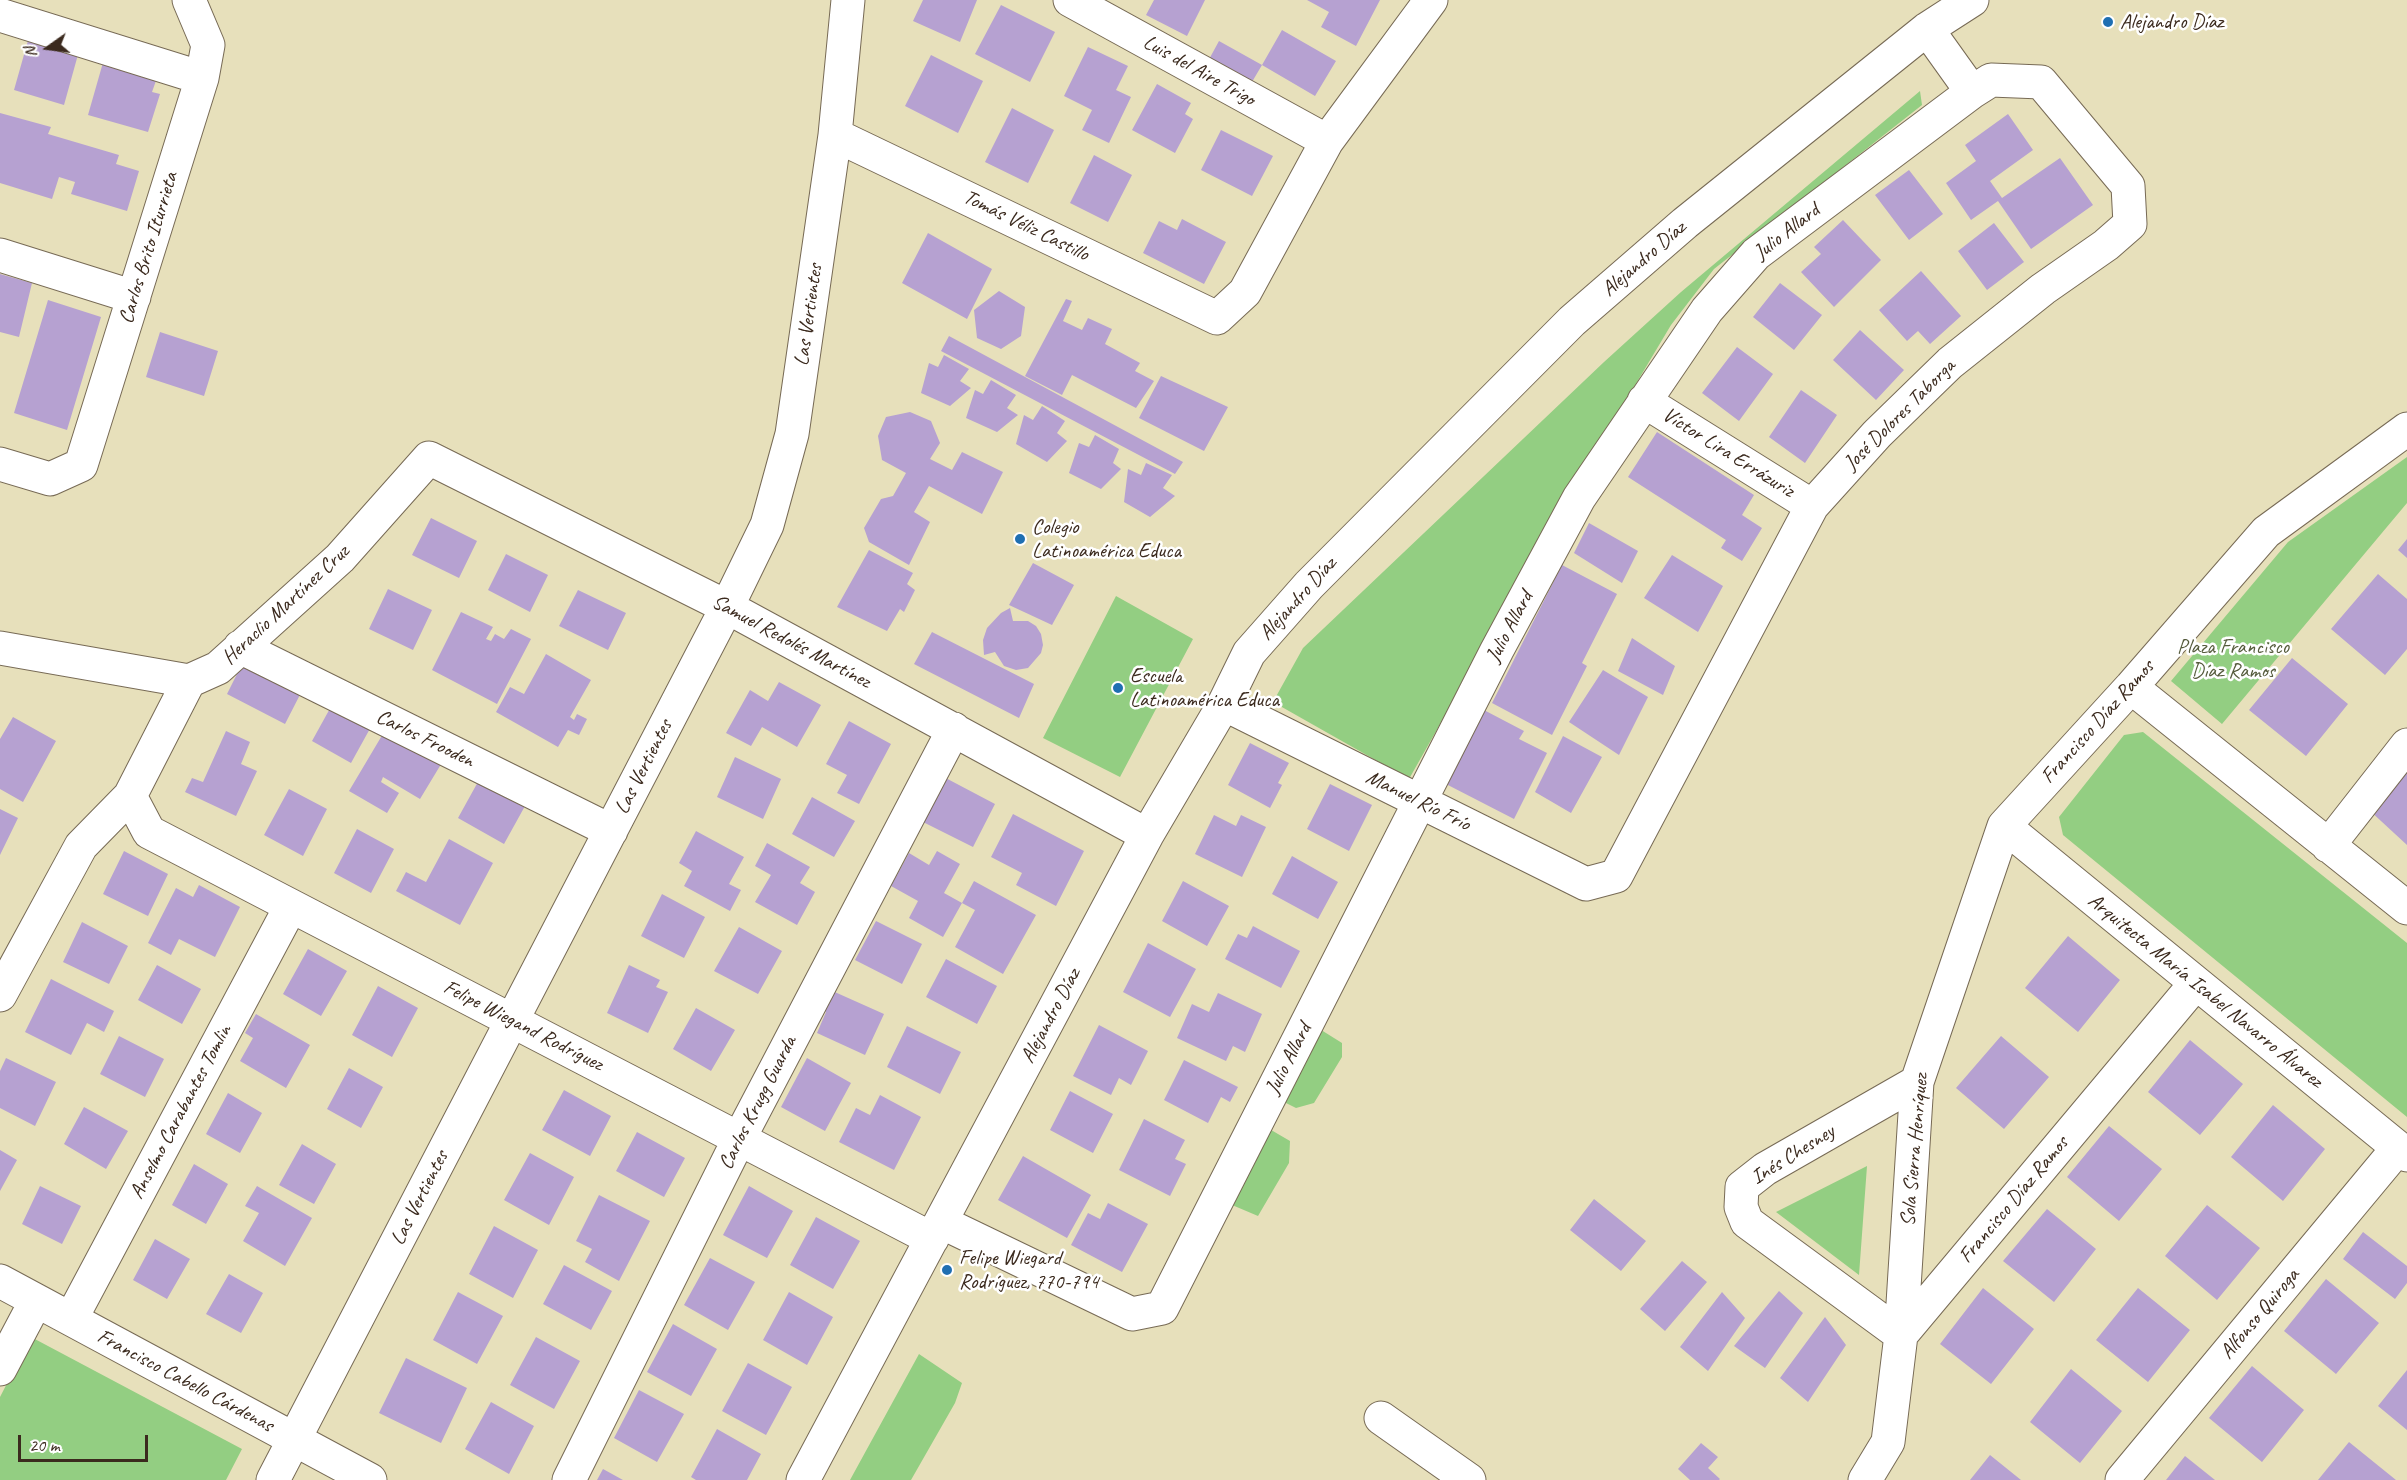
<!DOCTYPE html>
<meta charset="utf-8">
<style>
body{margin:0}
#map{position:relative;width:2407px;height:1480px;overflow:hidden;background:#e7e0bb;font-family:Caveat,sans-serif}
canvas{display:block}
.north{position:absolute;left:18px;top:18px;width:60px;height:60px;-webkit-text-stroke:4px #fff;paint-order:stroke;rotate:256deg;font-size:16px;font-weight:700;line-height:24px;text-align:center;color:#3b2a1e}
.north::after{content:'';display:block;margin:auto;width:21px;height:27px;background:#3b2a1e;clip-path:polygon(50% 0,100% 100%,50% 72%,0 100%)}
.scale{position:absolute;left:18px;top:1435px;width:130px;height:27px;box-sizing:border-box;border:3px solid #3b2a1e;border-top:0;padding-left:8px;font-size:18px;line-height:21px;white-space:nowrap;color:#3b2a1e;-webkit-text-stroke:4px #fff;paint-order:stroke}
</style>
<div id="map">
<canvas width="2407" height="1480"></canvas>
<div class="north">N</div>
<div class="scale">20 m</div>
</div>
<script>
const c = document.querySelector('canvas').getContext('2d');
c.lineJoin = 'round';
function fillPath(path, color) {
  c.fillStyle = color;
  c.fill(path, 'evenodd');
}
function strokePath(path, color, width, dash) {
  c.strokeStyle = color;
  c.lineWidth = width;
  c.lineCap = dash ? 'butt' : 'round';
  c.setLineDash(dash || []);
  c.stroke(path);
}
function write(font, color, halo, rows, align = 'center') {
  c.font = font + ' Caveat,sans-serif';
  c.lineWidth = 5;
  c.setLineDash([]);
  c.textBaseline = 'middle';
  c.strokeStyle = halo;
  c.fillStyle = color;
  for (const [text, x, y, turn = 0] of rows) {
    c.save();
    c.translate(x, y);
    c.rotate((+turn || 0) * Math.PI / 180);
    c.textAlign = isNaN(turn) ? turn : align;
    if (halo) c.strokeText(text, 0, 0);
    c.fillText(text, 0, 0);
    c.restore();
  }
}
fillPath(new Path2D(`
 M1920,91l2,14 -208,164 -43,56 -102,171 -160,283 -136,-77 30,-54 301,-286 77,-70z
 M2407,457v46l-185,221 -51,-43 117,-139z
 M1116,596l77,43 -73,138 -77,-39z
 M2143,732l264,211v174l-344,-282 -4,-18 65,-82z
 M1318,1028l24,15v14l-28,46 -18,5 -16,-8z
 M1266,1127l24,14 -1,22 -31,53 -33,-14z
 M1867,1166l-8,109 -83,-63z
 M31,1337l211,112 -16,31h-226v-83z
 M919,1354l43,29 -7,20 -44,77h-61z`), '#93ce82');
fillPath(new Path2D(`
 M923,0h54l-17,42 -47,-21z
 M1154,0h51l-18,36 -41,-21z
 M1307,0h73l-24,46 -35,-19 8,-15z
 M1001,5l54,27 -25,50 -55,-28z
 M1282,30l54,31 -21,35 -53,-31z
 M29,37l50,14 -15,54 -50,-15z
 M1219,41l43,24 -13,22 -42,-24z
 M1088,47l40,19 -12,24 15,7 -22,46 -27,-13 10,-20 -28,-14z
 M931,55l52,26 -25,52 -53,-27z
 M104,59l54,16 -6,17 8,2 -12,38 -60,-17z
 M1157,84l34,19 -6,11 8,5 -18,34 -43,-23z
 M1012,108l42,22 -26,53 -43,-21z
 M0,113l51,14 -3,7 71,21 -3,9 23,7 -12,40 -56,-17 4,-12 -16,-5 -7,22 -52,-16z
 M2008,114l25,36 -43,31 12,17 58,-40 33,47 -62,44 -33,-48 -27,19 -25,-37 30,-22 -11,-16z
 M1221,130l52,26 -21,40 -51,-26z
 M1094,155l38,20 -24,47 -38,-19z
 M1909,170l34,44 -34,26 -34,-45z
 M1182,219l44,23 -22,42 -61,-31 16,-32 18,9z
 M1843,220l38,40 -47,47 -33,-35 20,-18 -7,-7z
 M1994,223l30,39 -37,28 -29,-39z
 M928,233l64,36 -25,50 -65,-36z
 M1921,271l40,45 -31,28 -12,-13 -11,10 -28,-31z
 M0,274l32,9 -13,54 -19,-5z
 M1780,283l42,32 -28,35 -41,-33z
 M999,291l26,16 -4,29 -20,13 -24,-11 -3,-28z
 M1066,299l6,2 -9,20 19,9 6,-12 24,11 -7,15 35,19 -5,8 19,10 -18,27 -64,-33 -10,20 -37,-19z
 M48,300l53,17 -34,113 -53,-17z
 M1860,330l44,40 -28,30 -43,-40z
 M160,332l58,19 -14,45 -58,-19z
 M949,336l234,126 -8,12 -234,-123z
 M1737,347l36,27 -34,47 -37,-28z
 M944,355l25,14 -9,12 11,7 -21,18 -29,-13 8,-30 9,4z
 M1161,376l67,31 -24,44 -65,-33z
 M991,380l25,15 -9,13 11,7 -21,17 -31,-14 9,-28 8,4z
 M1801,390l36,25 -32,48 -36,-26z
 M1042,406l23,15 -8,12 10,8 -20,21 -31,-18 8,-29 9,5z
 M910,412l21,9 9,22 -10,16 22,11 10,-18 41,20 -21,42 -53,-28 -15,26 16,10 -21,43 -40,-23 -5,-14 17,-29 12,-3 13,-23 -24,-13 -4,-24 8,-19z
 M1657,432l97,63 -12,20 20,13 -20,33 -21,-13 5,-8 -98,-63z
 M1095,435l24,14 -6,14 8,6 -20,20 -32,-16 10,-30 10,4z
 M1146,463l26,12 -9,13 12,8 -25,21 -26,-15 4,-33 13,6z
 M431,518l46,23 -18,37 -47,-23z
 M1589,523l49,28 -16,32 -48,-30z
 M2407,539v19l-9,-8z
 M869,550l44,23 -6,11 8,6 -11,22 -4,-3 -13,22 -50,-24z
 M506,554l42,21 -18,37 -42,-22z
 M1672,555l51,31 -25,46 -54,-34z
 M1033,563l41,22 -22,40 -43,-20z
 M1562,565l55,29 -35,69 5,3 -35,69 -60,-32z
 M2378,574l29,25v50l-22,26 -54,-46z
 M388,589l44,21 -19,40 -44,-21z
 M578,590l48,23 -18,37 -49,-24z
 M1010,608l3,13h15l8,5 5,8 2,11 -2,8 -13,15 -12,2 -12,-4 -9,-14 -11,3 -1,-15 4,-12 14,-15z
 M461,612l32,15 -7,12 5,2 4,-7 9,5 7,-10 20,10 -34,65 -65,-34z
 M932,632l102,52 -15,34 -105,-54z
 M1632,638l43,28 -12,29 -45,-24z
 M248,652l58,31 -21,41 -58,-30z
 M546,654l45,26 -21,37 4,3 3,-6 10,5 -8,16 -11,-5 -10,17 -62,-35 14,-25 14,7z
 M2292,658l56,46 -42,52 -57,-46z
 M1603,670l45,27 -29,58 -50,-33z
 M779,682l42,23 -24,42 -35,-20 -11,19 -25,-13 24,-43 18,11z
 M333,703l39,22 -21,38 -39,-22z
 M1482,709l42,22 -5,8 28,14 -33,66 -70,-36z
 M13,717l43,24 -33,61 -23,-13v-50z
 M849,721l42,23 -32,60 -22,-11 10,-18 -21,-11z
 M390,722l56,34 -26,43 -37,-22 -2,5 18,11 -12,20 -38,-22z
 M226,731l24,11 -9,22 16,7 -21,45 -51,-24 7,-14 11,4z
 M1563,736l39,21 -31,56 -36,-21z
 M1250,743l39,20 -11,20 4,2 -12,23 -42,-23z
 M735,757l46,22 -18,40 -46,-22z
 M2407,765v80l-39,-36z
 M940,775l55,29 -22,43 -56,-28z
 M479,780l46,26 -21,38 -46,-26z
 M1330,784l42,21 -23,46 -42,-22z
 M289,789l38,20 -24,47 -39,-21z
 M812,797l43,24 -21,36 -42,-23z
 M0,809l18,9 -18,37z
 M1013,814l71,37 -28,55 -40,-21 6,-12 -31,-16z
 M1214,815l22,11 5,-11 25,12 -24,50 -47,-23z
 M357,829l37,20 -23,44 -37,-20z
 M696,831l48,26 -15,27 12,6 -11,21 -46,-25 8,-15 -13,-8z
 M449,839l44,24 -33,62 -64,-34 10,-19 20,10z
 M767,843l43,24 -10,16 15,9 -18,33 -42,-23 16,-27 -16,-9z
 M124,851l44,23 -20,42 -45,-22z
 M937,851l23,13 -16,29 18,10 -19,34 -34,-19 9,-17 -27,-15 18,-33 20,12z
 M1292,856l46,26 -20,37 -46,-25z
 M974,881l62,34 -33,59 -48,-27 20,-37 -13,-7z
 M1183,881l46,25 -22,40 -45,-25z
 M199,885l41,22 -25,50 -36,-18 -8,16 -23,-12 28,-55 17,9z
 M662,894l43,23 -21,41 -43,-22z
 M876,921l46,23 -20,40 -47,-24z
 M82,922l46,24 -19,38 -46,-22z
 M1253,926l47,25 -19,37 -56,-29 13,-25 9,4z
 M739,927l43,24 -24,43 -44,-23z
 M2068,936l52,44 -42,52 -53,-44z
 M1148,943l48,26 -26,48 -47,-25z
 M308,949l39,22 -26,45 -38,-22z
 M946,959l51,27 -20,38 -51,-27z
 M157,965l44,24 -19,35 -44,-24z
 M629,965l31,15 -4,7 12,5 -20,41 -41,-20z
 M51,979l63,32 -10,21 -17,-9 -16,32 -46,-23z
 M378,986l40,22 -26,49 -40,-22z
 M828,989l56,25 -19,41 -48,-22 9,-21 -7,-3z
 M1218,993l44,21 -17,38 -12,-6 -7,15 -49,-23 15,-34 17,8z
 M696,1008l39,22 -24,41 -38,-22z
 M256,1014l54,31 -24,43 -46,-27 13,-23 -8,-5z
 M1099,1025l49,26 -17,34 -12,-7 -8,17 -38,-19z
 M907,1026l54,26 -21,42 -53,-27z
 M119,1036l45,23 -19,38 -45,-23z
 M2001,1036l48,41 -45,52 -48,-41z
 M2190,1040l53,44 -43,51 -52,-43z
 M6,1058l50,24 -21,44 -35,-18v-37z
 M807,1058l44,25 -26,48 -44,-24z
 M1184,1060l54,27 -8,15 -9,-5 -13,26 -44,-23z
 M349,1068l34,19 -22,41 -34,-19z
 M564,1090l47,26 -21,40 -48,-26z
 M1070,1091l43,23 -20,39 -43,-23z
 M228,1093l34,20 -22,40 -34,-19z
 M880,1095l41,22 -27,53 -55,-28 17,-34 14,7z
 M2273,1105l52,44 -42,52 -52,-44z
 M84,1107l44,24 -22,38 -42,-25z
 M1144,1119l41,21 -10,19 11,5 -16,32 -51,-26z
 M2109,1126l53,43 -43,52 -52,-44z
 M637,1132l48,26 -21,39 -48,-26z
 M302,1144l34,20 -22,40 -35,-19z
 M0,1150l17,10 -17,31z
 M530,1153l44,24 -25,48 -45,-25z
 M1023,1156l68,39 -24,43 -69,-38z
 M194,1164l34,20 -22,40 -34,-19z
 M40,1186l41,20 -19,38 -40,-20z
 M257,1186l55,32 -27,48 -42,-25 16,-28 -14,-7z
 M749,1186l44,25 -26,47 -44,-23z
 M599,1195l51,26 -31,60 -34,-19 7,-13 -16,-8z
 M1594,1199l52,42 -25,30 -51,-41z
 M1108,1203l40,21 -26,48 -51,-27 17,-32 12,6z
 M2207,1205l53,43 -43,52 -52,-44z
 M2047,1209l49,40 -42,53 -51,-41z
 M816,1217l44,24 -27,48 -43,-24z
 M494,1226l44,24 -25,48 -44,-24z
 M2363,1232l44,34v17l-12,16 -52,-40z
 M155,1239l35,20 -23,40 -34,-19z
 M710,1258l45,24 -27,48 -44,-25z
 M1682,1261l25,21 -42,49 -25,-22z
 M564,1265l48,26 -21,39 -48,-26z
 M229,1274l34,19 -22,40 -35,-19z
 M2326,1279l53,44 -43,51 -52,-43z
 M1983,1288l51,41 -43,55 -51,-40z
 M2138,1288l52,42 -42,52 -52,-42z
 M1779,1291l24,22 -38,55 -31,-22z
 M458,1292l45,24 -26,48 -44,-24z
 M789,1292l44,25 -26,48 -44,-25z
 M1722,1292l23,26 -37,53 -28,-24z
 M1825,1317l21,28 -38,57 -28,-24z
 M673,1324l44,25 -26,47 -44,-24z
 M536,1337l44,24 -26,48 -44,-24z
 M406,1358l61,30 -26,55 -62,-30z
 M748,1363l44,24 -26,48 -44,-24z
 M2252,1366l52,44 -42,52 -53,-44z
 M2071,1369l51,42 -42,52 -50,-41z
 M2407,1370v60l-29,-24z
 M639,1390l45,24 -27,48 -43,-24z
 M491,1402l43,24 -25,48 -44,-25z
 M717,1429l44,25 -14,26h-51l-5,-3z
 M2349,1442l47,38h-78z
 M1701,1443l17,14 -10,11 12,11 -1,1h-29l-12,-11z
 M1990,1455l31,25h-51z
 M2185,1456l30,24h-49z
 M603,1469l20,11h-26z`), '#b6a1d1');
const minor = new Path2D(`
 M1070,0l257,141
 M0,15l202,63
 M1927,29l45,63
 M835,135l382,183 28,-26 82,-151 104,-141
 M0,255l134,42
 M1644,401l168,105
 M0,464l50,15 31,-14 121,-387 6,-33 -19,-45
 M240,647l371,184
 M0,648l189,33
 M2131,687l276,221
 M130,796l19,36 783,407
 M2004,826l403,329
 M2328,846l79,-101
 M0,995l81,-149 49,-50 59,-115 29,-13 122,-110 89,-100 298,149 420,228
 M1917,1082l-152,87 -23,18 -1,20 6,15 154,113 295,-352
 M941,1222l191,92 30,-6 335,-658 82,-152 128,-188 49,-56 216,-162 19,-12 50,2 87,104 2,38 -24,21 -63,44 -93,74 -73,71 -65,72 -196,370 -30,8 -362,-180
 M0,1281l370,199
 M71,1319l220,-413
 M0,1369l36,-68
 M1381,1418l88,62
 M273,1480l454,-873 40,-82 25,-91 43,-299 13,-135
 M569,1480l170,-341 215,-410
 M803,1480l344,-645 77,-131 25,-51 60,-68 263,-264 113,-98 242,-194 45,-29
 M1865,1480l23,-38 13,-107 16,-253 87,-256 127,-139 135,-155 141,-103
 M2122,1480l276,-332`);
strokePath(minor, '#776a55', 35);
strokePath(minor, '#fff', 33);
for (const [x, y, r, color] of [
 [2108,22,6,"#1f6fb2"],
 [1020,539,6,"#1f6fb2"],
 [1118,688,6,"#1f6fb2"],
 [947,1270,6,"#1f6fb2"]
]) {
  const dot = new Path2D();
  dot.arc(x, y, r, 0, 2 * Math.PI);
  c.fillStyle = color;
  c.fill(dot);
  strokePath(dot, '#fff', 2);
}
write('21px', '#3b2a1e', '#fff', [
 ["Alejandro Díaz",2120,22],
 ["Colegio",1032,527],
 ["Latinoamérica Educa",1032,551],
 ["Escuela",1130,676],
 ["Latinoamérica Educa",1130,700],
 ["Felipe Wiegard",959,1258],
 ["Rodríguez, 770-794",959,1282]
], 'left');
write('21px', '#3b2a1e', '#fff', [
 ["Luis del Aire Trigo",1199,71,29],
 ["Tomás Véliz Castillo",1026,226,26],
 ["Julio Allard",1787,232,-38],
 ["Carlos Brito Iturrieta",149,248,-73],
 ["Alejandro Díaz",1644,259,-41],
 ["Las Vertientes",809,315,-82],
 ["José Dolores Taborga",1900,415,-45],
 ["Víctor Lira Errázuriz",1728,453,32],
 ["Alejandro Díaz",1298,599,-48],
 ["Heraclio Martínez Cruz",286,605,-43],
 ["Julio Allard",1510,627,-62],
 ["Samuel Redolés Martínez",791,642,28],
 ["Francisco Díaz Ramos",2098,722,-48],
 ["Carlos Frooden",425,739,26],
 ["Las Vertientes",644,767,-63],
 ["Manuel Río Frío",1418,801,26],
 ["Arquitecta María Isabel Navarro Álvarez",2205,991,39],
 ["Alejandro Díaz",1051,1016,-62],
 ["Felipe Wiegand Rodríguez",523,1026,27],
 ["Julio Allard",1289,1059,-63],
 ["Carlos Krugg Guarda",758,1103,-63],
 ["Anselmo Carabantes Tomlin",181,1112,-62],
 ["Sola Sierra Henríquez",1915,1150,-85],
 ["Inés Chesney",1793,1155,-32],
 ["Las Vertientes",420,1198,-63],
 ["Francisco Díaz Ramos",2014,1200,-50],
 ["Alfonso Quiroga",2260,1314,-50],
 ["Francisco Cabello Cárdenas",185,1381,28]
]);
write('21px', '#555b3c', '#fff', [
 ["Plaza Francisco",2233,647],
 ["Díaz Ramos",2233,671]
]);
</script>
